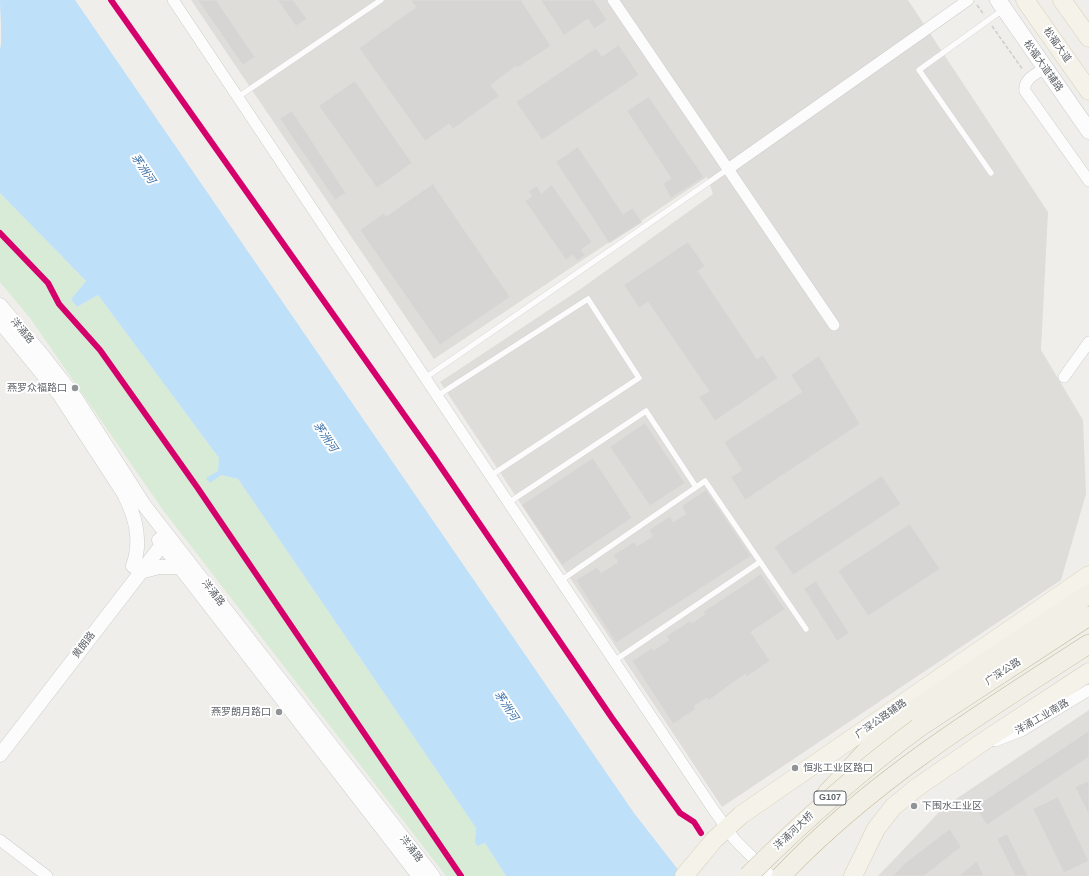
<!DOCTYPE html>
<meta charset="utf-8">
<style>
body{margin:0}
canvas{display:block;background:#efeeea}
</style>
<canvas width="1089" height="876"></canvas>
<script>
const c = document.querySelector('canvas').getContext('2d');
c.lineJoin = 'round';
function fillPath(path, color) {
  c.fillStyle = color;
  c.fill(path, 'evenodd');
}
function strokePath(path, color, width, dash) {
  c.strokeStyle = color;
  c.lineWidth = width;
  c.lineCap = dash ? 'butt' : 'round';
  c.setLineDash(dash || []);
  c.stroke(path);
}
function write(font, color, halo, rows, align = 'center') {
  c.font = font + ' Arial,"Noto Sans SC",sans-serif';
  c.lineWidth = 4;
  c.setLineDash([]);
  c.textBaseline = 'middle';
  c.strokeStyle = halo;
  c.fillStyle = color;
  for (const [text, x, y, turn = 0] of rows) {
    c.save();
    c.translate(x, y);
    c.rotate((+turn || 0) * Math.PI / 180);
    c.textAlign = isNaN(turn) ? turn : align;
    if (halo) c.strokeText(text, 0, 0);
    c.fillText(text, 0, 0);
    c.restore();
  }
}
fillPath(new Path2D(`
 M191,0h717l140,212 -7,138 42,70 3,74 -25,86 -339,227 -282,-425 142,-94 131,-94 -6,-17 -273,182z
 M1089,710v166h-211l66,-69z`), '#dfddda');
fillPath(new Path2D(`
 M0,193l86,88 -15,18 6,8 21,-12 121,163 -1,13 -11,7 3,5 11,-8 17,4 238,349 -1,14 2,4 8,-3 21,33h-60l-283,-366 -133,-192 -30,-36z`), '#d8ebd6');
fillPath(new Path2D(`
 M0,0h75l559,813 49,63h-177l-21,-33 -8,3 -2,-4 1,-14 -238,-349 -17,-4 -11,8 -4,-5 12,-7 1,-13 -121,-163 -21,12 -6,-8 15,-18 -86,-88v-144c3,-4 0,-40 0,-49z`), '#bfe0f9');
const building = new Path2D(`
 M198,0h18l39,57 -12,8z
 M278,0h15l14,19 -11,7z
 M411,0h110l30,46 -34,22 -1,-2 -25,19 8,11 -46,33 -4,-5 -24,17 -66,-93 57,-41z
 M541,0h53l13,20 -13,9 -6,-10 -24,16z
 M619,45l20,30 -97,65 -26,-38 80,-54 6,8z
 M355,81l57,82 -35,25 -58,-82z
 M649,97l55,80 -33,21 -8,-14 8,-6 -44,-67z
 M292,111l54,82 -11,7 -55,-81z
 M578,147l45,67 10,-6 9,14 -33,21 -53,-81z
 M433,184l77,113 -70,48 -80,-115 24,-17 2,3z
 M552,185l40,57 -11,8 4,5 -8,6 -4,-6 -7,5 -41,-59 7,-5 -4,-5 9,-5 4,7z
 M688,242l17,24 -7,5 59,88 6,-4 15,23 -63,43 -16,-24 10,-6 -61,-89 -9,6 -15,-23z
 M819,356l41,68 -115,76 -14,-23 11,-7 -18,-28 78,-50 -11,-17z
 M645,423l40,60 -35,23 -40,-59z
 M593,458l39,60 -70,47 -40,-60z
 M882,476l19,28 -108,71 -19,-28z
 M706,490l45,66 -135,87 -40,-63 21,-13 4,6 17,-11 -5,-7 21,-13 3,4 16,-10 -4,-6 21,-14 3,6 13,-8 -4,-8z
 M910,524l30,45 -72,47 -30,-45z
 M761,574l24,35 -34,23 19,29 -24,16 -1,-3 -37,27 -1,-3 -13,8 2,3 -23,15 -41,-63 20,-13 2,2 15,-10 -3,-4 24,-15 2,2 13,-9 -2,-2z
 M816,581l33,52 -12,8 -33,-52z
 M1089,731v26l-102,68 -12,-18z
 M1089,781v34l-14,-28z
 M1058,797l31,64 -25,12 -31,-64z
 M950,829l11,18 -37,29h-31l12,-13z
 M1007,834l21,42h-13l-18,-37z
 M977,861l7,15h-25z`);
fillPath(building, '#d6d5d3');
strokePath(building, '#deddd9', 1);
const service = new Path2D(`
 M238,97l143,-97
 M991,173l-72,-103 85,-61
 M425,378l303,-209
 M437,396l151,-97 51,79 -149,98
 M508,503l138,-92 50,76
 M560,581l145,-100 101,148
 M614,661l146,-99`);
const minor = new Path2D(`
 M173,0l540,809 22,31 36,36
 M613,0l221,325
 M1045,68c-9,6 -22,11 -20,23l64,90
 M728,169l240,-169
 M1064,377l25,-35
 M995,741l26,-10 68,-41
 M0,840l47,36`);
const tertiary = new Path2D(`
 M0,305l43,51 32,41 69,108 289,371
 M0,322l59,72 71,109
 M125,496c11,22 17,45 8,70
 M159,540l260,336
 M140,572l19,-5h21
 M0,755l168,-218`);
const secondary = new Path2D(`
 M998,0l91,131`);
const primary = new Path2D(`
 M1025,0l64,91
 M1062,0l27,38
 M684,876l30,-36 27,-25 348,-240
 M853,876l23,-47 17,-22 23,-19 77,-53 96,-63`);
const trunk = new Path2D(`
 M918,728l171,-112
 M827,793l47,-50 38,-32 177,-117
 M781,876c89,-94 200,-163 308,-232`);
strokePath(service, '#cbcccc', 6);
strokePath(minor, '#cbcccc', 12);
strokePath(tertiary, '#cbcccc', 15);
strokePath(secondary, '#cacacb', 17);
strokePath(primary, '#d7ceb8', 19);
strokePath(trunk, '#c8b996', 20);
strokePath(new Path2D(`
 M977,5l7,10
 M992,26l31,44`), '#cacfcc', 1.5, [4, 2]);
strokePath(service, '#fdfcfc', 5.5);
strokePath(minor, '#fdfcfc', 11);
strokePath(tertiary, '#fdfcfc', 14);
strokePath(secondary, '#fdfcfc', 16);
strokePath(primary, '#f4f2e9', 18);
strokePath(trunk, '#f2f0e6', 19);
const trunkBridge = new Path2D(`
 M748,876c54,-54 108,-102 170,-148`);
strokePath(trunkBridge, '#c8b996', 20, []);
strokePath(trunkBridge, '#f2f0e6', 19);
strokePath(new Path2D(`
 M111,0l323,457 178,261 68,95 14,9 7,11
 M0,233l48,50 11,21 41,46 97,137 264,389`), '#d6006c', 6);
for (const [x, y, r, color] of [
 [75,388,4,"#919496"],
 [279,712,4,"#919496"],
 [795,768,4,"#919496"],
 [914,806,4,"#919496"]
]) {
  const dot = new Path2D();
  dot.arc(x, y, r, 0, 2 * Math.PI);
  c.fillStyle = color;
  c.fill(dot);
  strokePath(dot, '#fff', 1.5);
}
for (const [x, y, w] of [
 [830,798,32]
]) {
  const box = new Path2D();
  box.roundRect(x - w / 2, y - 7, w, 14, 3);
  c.fillStyle = '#fff';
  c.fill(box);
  strokePath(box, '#5f6368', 1);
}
write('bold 9px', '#5f6368', null, [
 ["G107",830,798]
]);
write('10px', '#5f6368', '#fff', [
 ["松福大道",1057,45,55],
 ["松福大道辅路",1043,66,55],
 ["洋涌路",22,331,50],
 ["洋涌路",213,593,52],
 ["黄朗路",84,645,-53],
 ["广深公路",1003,672,-33],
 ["洋涌工业南路",1042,717,-30],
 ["广深公路辅路",881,719,-35],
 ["洋涌河大桥",794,831,-43],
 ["洋涌路",411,849,52]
]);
write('10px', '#5f6368', '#fff', [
 ["燕罗众福路口",67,388],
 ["燕罗朗月路口",271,712],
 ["恒兆工业区路口",803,768,"left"],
 ["下围水工业区",922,806,"left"]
], 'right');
write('italic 11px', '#4174aa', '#fff', [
 ["茅洲河",143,169,56],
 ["茅洲河",325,437,56],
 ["茅洲河",506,706,56]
]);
</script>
